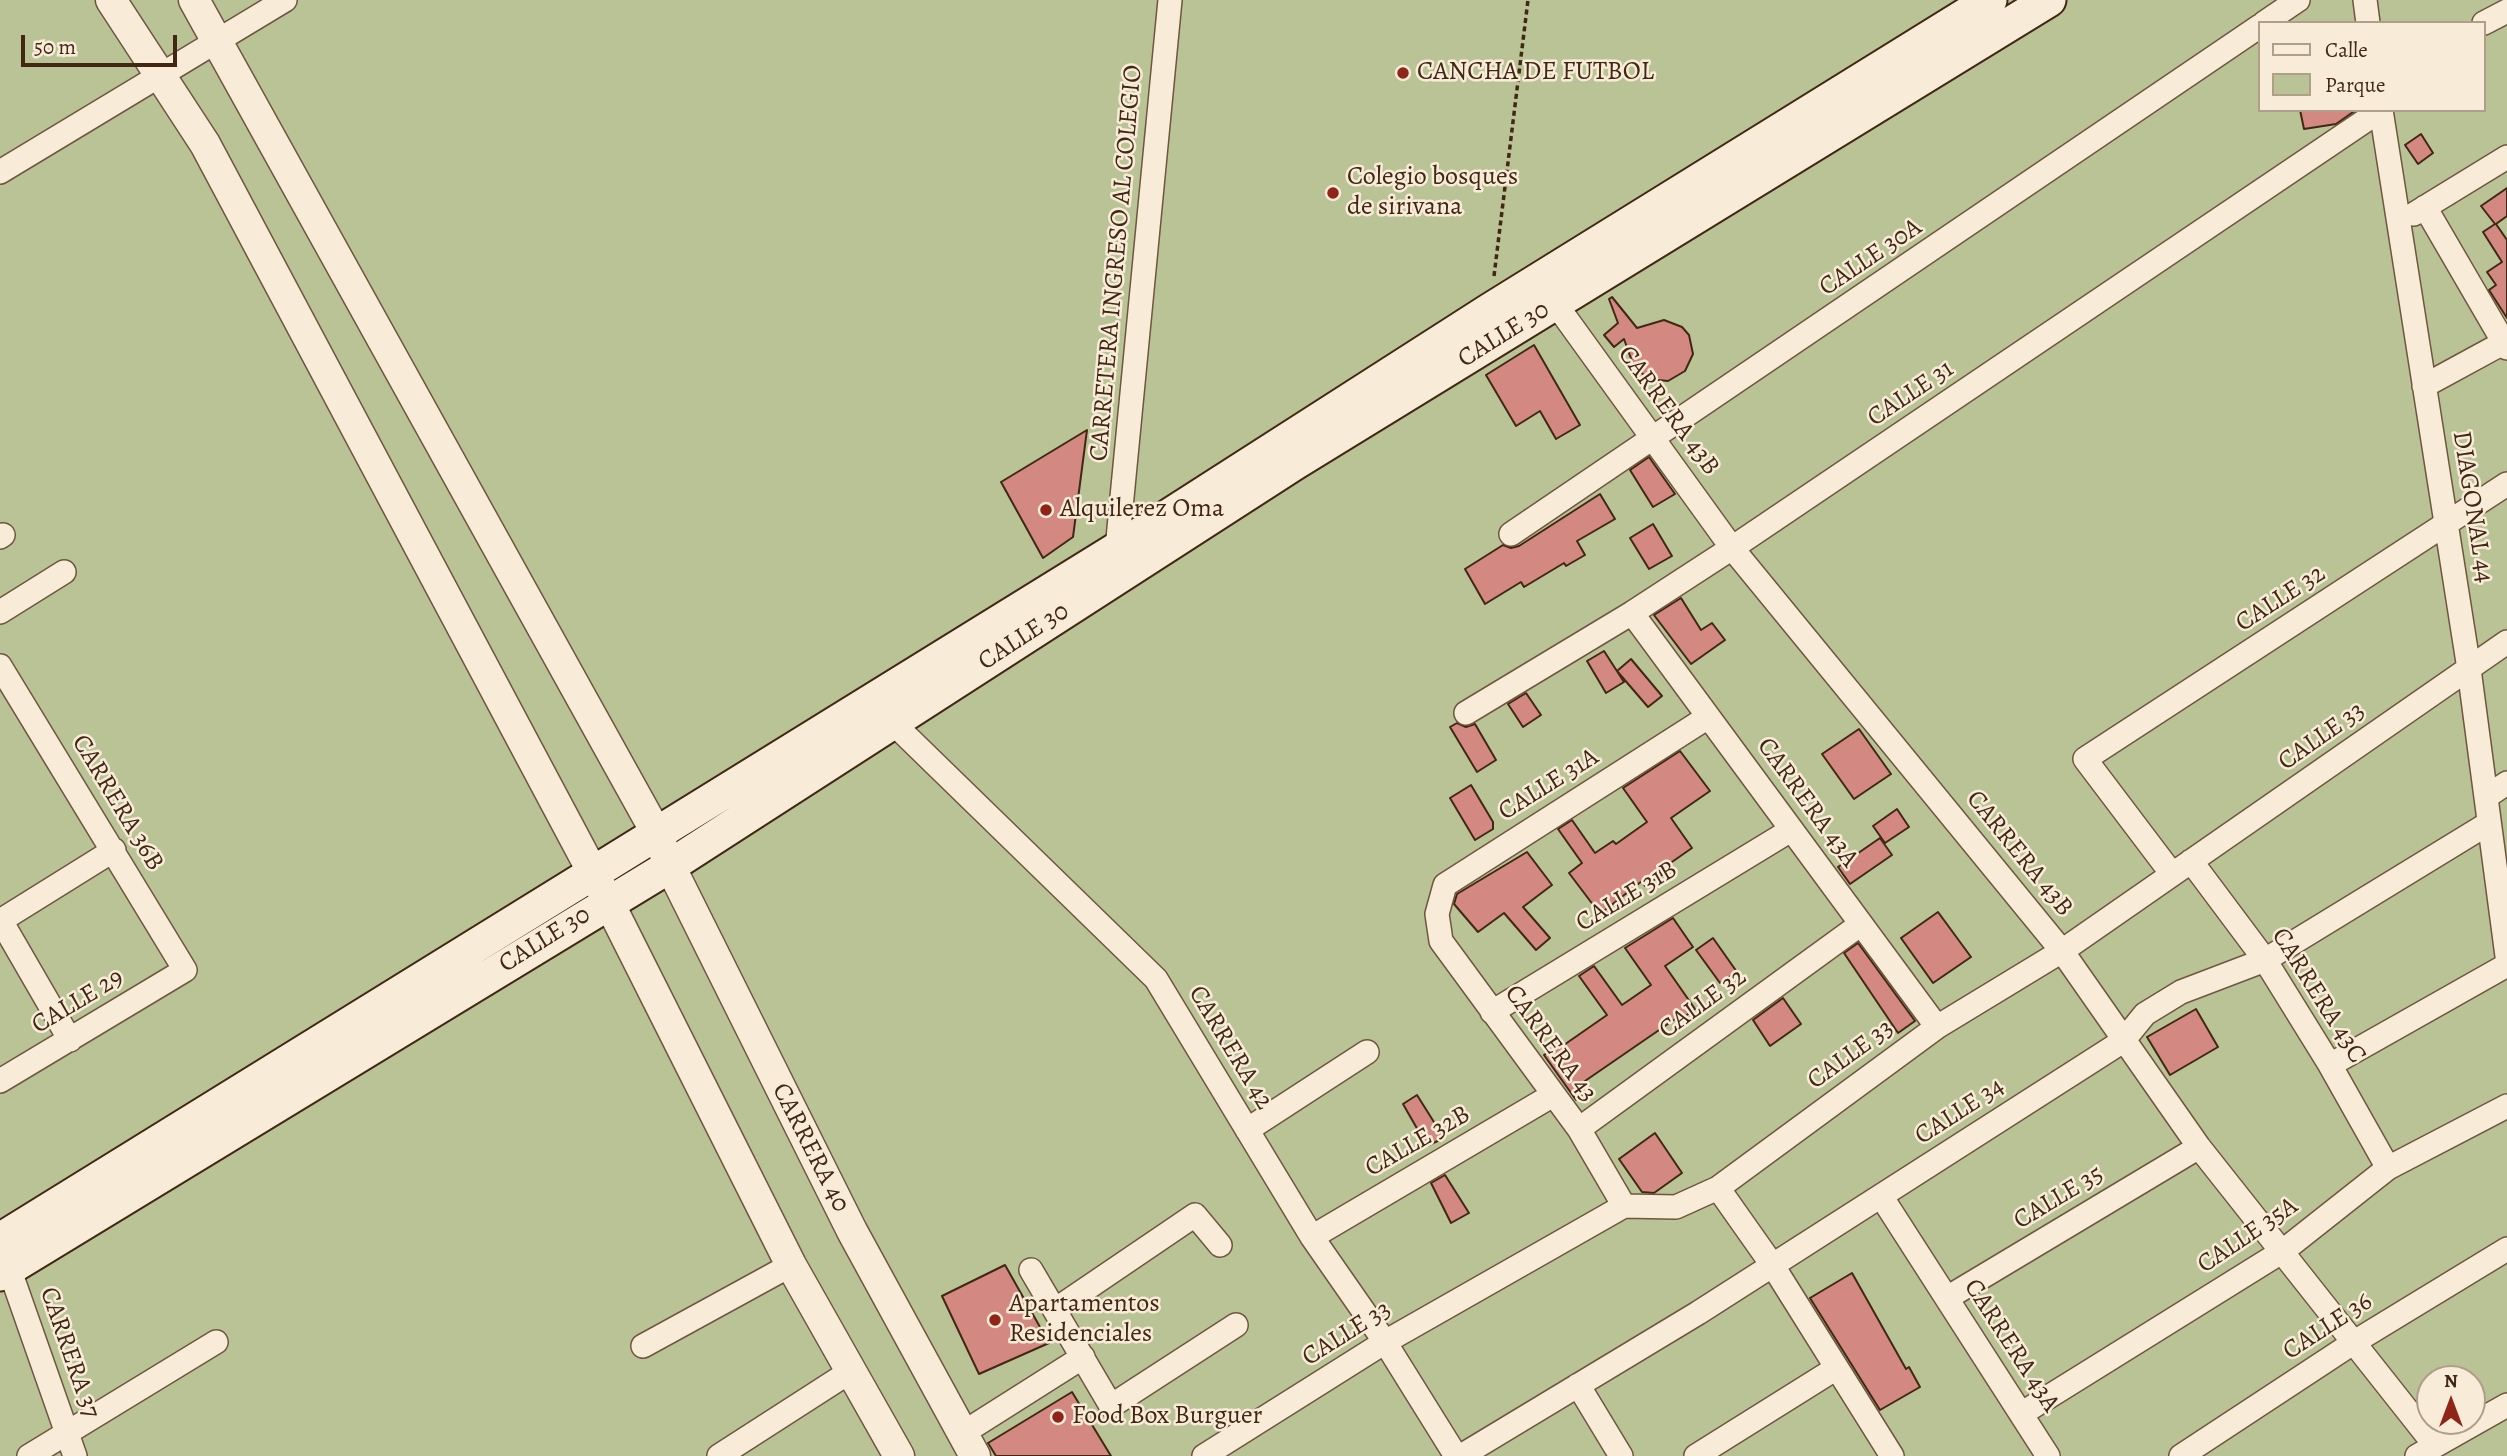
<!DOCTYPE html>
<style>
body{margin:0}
#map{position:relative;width:2507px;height:1456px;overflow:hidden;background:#f5e1c3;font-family:Alegreya,serif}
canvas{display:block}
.legend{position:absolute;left:2258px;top:21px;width:228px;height:91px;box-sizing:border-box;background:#f8ecd8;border:2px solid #af9e8a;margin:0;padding:9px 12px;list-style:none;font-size:21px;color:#422814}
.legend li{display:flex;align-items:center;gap:14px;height:35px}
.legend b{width:35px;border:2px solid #af9e8a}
.north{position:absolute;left:2416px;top:1365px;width:70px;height:70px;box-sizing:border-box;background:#f8ecd8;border:2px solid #af9e8a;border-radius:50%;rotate:0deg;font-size:19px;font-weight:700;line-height:28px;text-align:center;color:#422814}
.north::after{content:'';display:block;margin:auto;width:24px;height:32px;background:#8f2418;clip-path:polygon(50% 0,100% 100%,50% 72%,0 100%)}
.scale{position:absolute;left:21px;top:35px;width:156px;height:32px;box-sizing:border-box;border:4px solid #422814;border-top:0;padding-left:9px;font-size:21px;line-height:24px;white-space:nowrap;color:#422814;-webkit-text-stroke:5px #f8ecd8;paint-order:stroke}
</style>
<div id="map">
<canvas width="2507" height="1456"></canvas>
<ul class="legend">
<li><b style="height:9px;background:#f8ecd8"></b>Calle</li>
<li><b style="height:19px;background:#b9c396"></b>Parque</li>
</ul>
<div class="north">N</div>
<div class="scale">50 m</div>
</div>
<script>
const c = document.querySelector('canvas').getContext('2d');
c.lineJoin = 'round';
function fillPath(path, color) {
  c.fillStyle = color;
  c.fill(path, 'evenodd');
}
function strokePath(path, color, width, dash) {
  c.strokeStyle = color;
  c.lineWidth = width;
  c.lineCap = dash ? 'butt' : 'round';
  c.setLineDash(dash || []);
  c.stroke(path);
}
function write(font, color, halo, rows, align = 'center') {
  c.font = font + ' Alegreya,serif';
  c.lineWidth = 5;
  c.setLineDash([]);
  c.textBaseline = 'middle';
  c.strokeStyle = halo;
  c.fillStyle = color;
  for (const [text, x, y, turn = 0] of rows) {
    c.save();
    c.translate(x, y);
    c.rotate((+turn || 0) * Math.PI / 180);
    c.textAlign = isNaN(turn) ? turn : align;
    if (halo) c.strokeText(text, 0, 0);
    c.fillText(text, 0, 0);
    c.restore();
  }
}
fillPath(new Path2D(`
 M0,0h2507v1456h-2507zM2260,23h224v87h-224zM2430,1379h42v42h-42z`), '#b9c396');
const building = new Path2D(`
 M2300,110h56l-20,14 -32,5z
 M2421,134l12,19 -15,11 -13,-19z
 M2507,188v28l-11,8 11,16v78l-18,-28 7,-5 -9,-13 15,-10 -19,-30 12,-8 -14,-18z
 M1612,297l25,31 27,-8 18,7 7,8 4,19 -8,17 -17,10 -19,-2 -15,-12 -10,-28 -10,8 -10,-12 14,-12 -9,-24z
 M1534,345l46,80 -24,14 -16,-28 -24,15 -30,-51z
 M1087,430l-14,107 -30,21 -42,-76z
 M1649,457l26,37 -22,13 -23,-37z
 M1600,494l15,25 -38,22 8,14 -19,11 -2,-3 -40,24 -3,-5 -36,22 -20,-35 38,-24 8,3 8,-2z
 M1653,524l19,32 -23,13 -19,-31z
 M1681,598l20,32 11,-7 13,17 -34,24 -37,-49z
 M1604,651l20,31 -18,11 -19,-32z
 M1631,659l31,37 -14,11 -31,-36z
 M1526,693l15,22 -18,12 -15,-23z
 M1457,723l9,4 9,-3 21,36 -19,12 -27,-45z
 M1859,729l32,45 -37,25 -32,-45z
 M1680,751l30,40 -39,27 21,30 -33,23 3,4 -17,11 -3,-5 -42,33 -31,-41 13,-10 -24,-34 14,-9 23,33 18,-12 3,3 31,-22 -24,-34z
 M1471,785l22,37v7l-18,11 -25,-42z
 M1897,809l12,18 -24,16 -12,-17z
 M1880,838l12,17 -42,29 -12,-17z
 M1527,852l25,33 -29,22 27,31 -14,12 -32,-37 -26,19 -24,-28 3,-10z
 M1938,912l33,45 -38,26 -32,-45z
 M1673,918l20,29 -28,19 30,43 -15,11 -2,-3 -93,64 5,8 -14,11 -32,-45 15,-10 2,2 46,-32 -28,-39 15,-10 28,39 29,-20 -26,-37z
 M1713,938l24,34 -17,11 -24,-33z
 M1858,943l57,78 -17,12 -54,-80z
 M1783,998l18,26 -31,22 -17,-26z
 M2196,1009l22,38 -48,28 -23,-38z
 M1417,1095l27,43 -17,8 -24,-42z
 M1655,1133l27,40 -28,20 -12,-1 -23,-33z
 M1445,1175l24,38 -18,10 -20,-40z
 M1005,1265l44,78 -70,31 -37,-78z
 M1852,1273l54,96 3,-2 11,20 -40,23 -70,-112z
 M1072,1392l39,64h-115l-8,-13z`);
fillPath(building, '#d38981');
strokePath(building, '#422814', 2);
const minor = new Path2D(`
 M2365,0l3,23
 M2264,23l34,-23
 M2484,23l23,-12
 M2381,110l88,559 38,287
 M0,172l285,-172
 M2425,207l82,141
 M2414,214l93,-57
 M1555,303l177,245 330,403 137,196 235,297
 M2424,386l79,-43
 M1511,534l749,-508
 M0,537l3,-2
 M1122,556l-5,-7 53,-549
 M0,612l64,-40
 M1632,613l305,414
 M0,666l185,304 -185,111
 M1466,713l166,-100 100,-65 649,-438
 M892,722l264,257 156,258 73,105 71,114
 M2486,797l21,-14
 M2191,861l74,99 65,105 58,103
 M2172,874l-87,-115 422,-275
 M0,919l70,121
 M0,921l114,-71
 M1492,1012l299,-182
 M2330,1065l177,-100
 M1579,1129l282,-205
 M1247,1130l120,-78
 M1718,1188l55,78 119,190
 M1881,1196l167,260
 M1624,1206l-45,-77 -138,-188 -4,-27 8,-29 263,-168
 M1312,1237l241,-142
 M9,1268l66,188
 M1031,1270l80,136 125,-81
 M1947,1298l252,-151
 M1055,1310l140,-95 25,30
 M643,1346l148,-81
 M1578,1385l43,71
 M2021,1414l262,-163 105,-83 119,-62
 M963,1433l120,-76
 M29,1456l187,-114
 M719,1456l132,-85
 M1204,1456l181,-114 239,-136 52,1 42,-19 219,-161 125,-76 445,-309
 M1461,1456l237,-143 425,-272 22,-27 36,-22 84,-32 224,-137
 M1696,1456l139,-87
 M2181,1456l175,-115 151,-92
 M2417,1456l90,-51`);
const tertiary = new Path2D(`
 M111,0l94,144 403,757 183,364 108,191
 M194,0l463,834 13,32 182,365 123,225`);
const secondary = new Path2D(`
 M0,1240l1117,-691 373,-239 500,-310
 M0,1274l670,-408 625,-403 754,-463`);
strokePath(minor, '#6f5640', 26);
strokePath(tertiary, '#6f5640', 33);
strokePath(secondary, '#422814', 37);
strokePath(new Path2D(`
 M1494,276l34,-276`), '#422814', 3.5, [5, 3.5]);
strokePath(minor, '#f8ecd8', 23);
strokePath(tertiary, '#f8ecd8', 30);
strokePath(secondary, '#f8ecd8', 33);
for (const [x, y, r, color] of [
 [1403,73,7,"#8f2418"],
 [1333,193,7,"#8f2418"],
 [1046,510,7,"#8f2418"],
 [995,1320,7,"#8f2418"],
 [1058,1417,7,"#8f2418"]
]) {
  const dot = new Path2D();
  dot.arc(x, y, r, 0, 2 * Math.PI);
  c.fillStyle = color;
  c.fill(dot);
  strokePath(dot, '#f8ecd8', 2.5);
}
write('26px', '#422814', '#f8ecd8', [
 ["CANCHA DE FUTBOL",1417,73],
 ["Colegio bosques",1347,178],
 ["de sirivana",1347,208],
 ["Alquilerez Oma",1060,510],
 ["Apartamentos",1009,1305],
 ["Residenciales",1009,1335],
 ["Food Box Burguer",1072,1417]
], 'left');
write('26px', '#422814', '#f8ecd8', [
 ["CALLE 30A",1871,258,-34],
 ["CARRETERA INGRESO AL COLEGIO",1117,263,-85],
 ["CALLE 30",1504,335,-32],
 ["CALLE 31",1911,394,-34],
 ["CARRERA 43B",1668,411,54],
 ["DIAGONAL 44",2472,507,81],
 ["CALLE 32",2281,599,-33],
 ["CALLE 30",1024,637,-33],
 ["CALLE 33",2322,737,-35],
 ["CALLE 31A",1549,785,-32],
 ["CARRERA 36B",117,803,59],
 ["CARRERA 43A",1807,803,54],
 ["CARRERA 43B",2019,854,51],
 ["CALLE 31B",1627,897,-31],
 ["CALLE 30",545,940,-32],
 ["CARRERA 43C",2318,996,58],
 ["CALLE 29",78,1002,-31],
 ["CALLE 32",1703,1004,-36],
 ["CARRERA 43",1550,1044,54],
 ["CARRERA 42",1230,1048,59],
 ["CALLE 33",1851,1055,-36],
 ["CALLE 34",1960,1112,-33],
 ["CALLE 32B",1418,1142,-30],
 ["CARRERA 40",810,1148,63],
 ["CALLE 35",2059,1198,-31],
 ["CALLE 35A",2248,1236,-34],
 ["CALLE 36",2328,1327,-33],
 ["CALLE 33",1347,1334,-32],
 ["CARRERA 43A",2011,1346,57],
 ["CARRERA 37",69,1353,71]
]);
</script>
